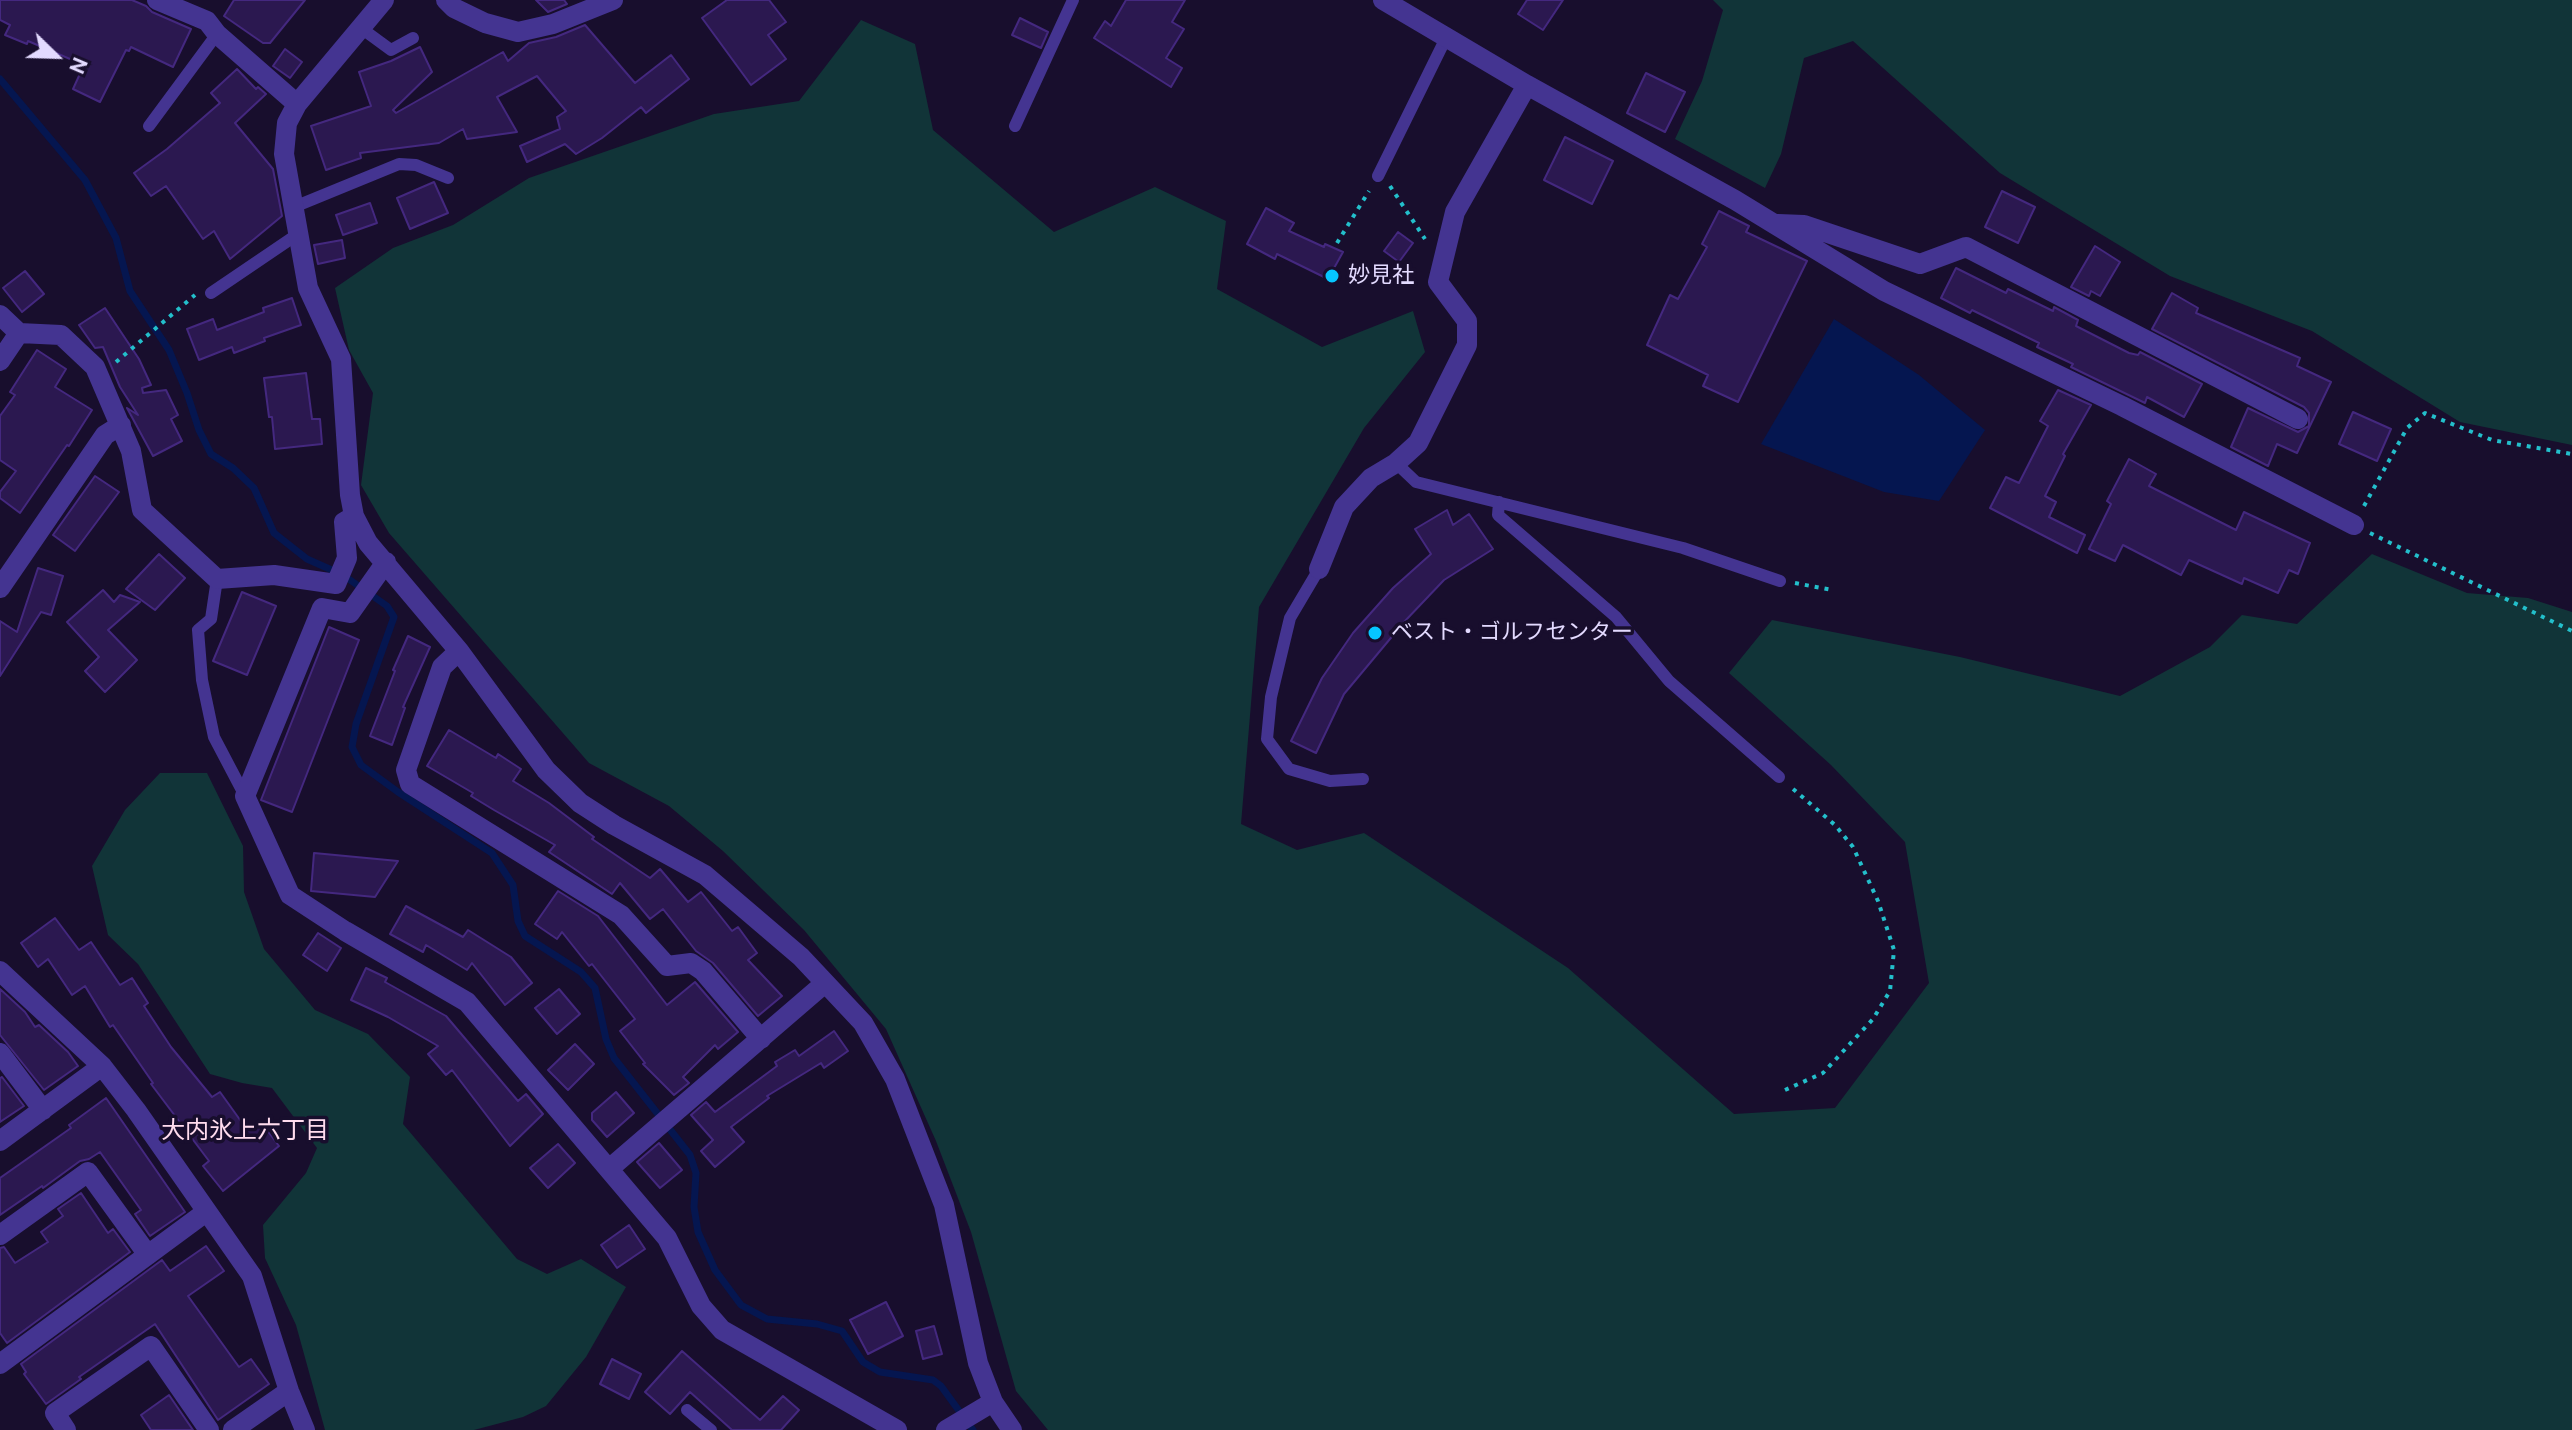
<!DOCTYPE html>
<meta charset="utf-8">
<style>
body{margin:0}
#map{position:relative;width:2572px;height:1430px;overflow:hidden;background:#180e2d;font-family:Cabin,sans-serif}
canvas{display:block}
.north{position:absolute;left:16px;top:16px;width:80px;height:80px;-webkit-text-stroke:6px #180e2d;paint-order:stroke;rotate:113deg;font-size:22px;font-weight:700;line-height:32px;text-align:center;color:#e3daff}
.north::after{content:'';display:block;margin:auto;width:28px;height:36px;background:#e3daff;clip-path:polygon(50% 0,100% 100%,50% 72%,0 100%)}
</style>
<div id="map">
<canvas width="2572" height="1430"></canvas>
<div class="north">N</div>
</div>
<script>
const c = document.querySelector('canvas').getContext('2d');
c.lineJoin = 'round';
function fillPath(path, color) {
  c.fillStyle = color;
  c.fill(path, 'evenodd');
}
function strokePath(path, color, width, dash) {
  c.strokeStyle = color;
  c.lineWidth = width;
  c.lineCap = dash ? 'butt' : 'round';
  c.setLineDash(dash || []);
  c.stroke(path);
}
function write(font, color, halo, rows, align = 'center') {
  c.font = font + ' Cabin,"Noto Sans JP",sans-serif';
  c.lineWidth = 7;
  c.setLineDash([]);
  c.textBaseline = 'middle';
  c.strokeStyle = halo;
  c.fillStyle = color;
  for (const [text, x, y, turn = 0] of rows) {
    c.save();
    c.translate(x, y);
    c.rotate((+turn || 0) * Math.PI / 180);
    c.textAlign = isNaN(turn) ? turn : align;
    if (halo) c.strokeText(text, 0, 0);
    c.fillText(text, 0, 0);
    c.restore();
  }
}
fillPath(new Path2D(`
 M1713,0h859v445l-112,-23 -148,-91 -142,-55 -170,-103 -147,-132 -49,17 -23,96 -16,34 -90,-49 27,-58 21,-71z
 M861,20l54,24 18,86 121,102 101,-45 71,34 -9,68 105,58 91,-36 12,41 -61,76 -105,179 -18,217 56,26 67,-17 204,135 166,146 101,-6 94,-125 -24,-141 -74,-77 -102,-92 43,-53 188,37 160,39 90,-49 32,-32 55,9 75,-70 95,39 61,5 44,14v818h-1524l-32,-39 -45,-159 -35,-91 -50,-112 -82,-99 -81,-79 -54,-45 -80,-43 -200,-230 -28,-48 12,-92 -24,-43 -14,-62 58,-40 60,-23 76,-47 185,-64 85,-13z
 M160,773h47l36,73 1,46 20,57 51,61 53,24 42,43 -7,47 114,135 30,15 34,-15 45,28 -40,70 -40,49 -23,11 -49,13h-149l-29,-105 -31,-67 -2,-33 43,-52 11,-25 -45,-60 -30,-5 -32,-9 -72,-110 -30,-29 -16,-69 33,-56z`), '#113438');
fillPath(new Path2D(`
 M1834,319l85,56 66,55 -46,71 -55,-9 -123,-48z`), '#051650');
strokePath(new Path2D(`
 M0,79l85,101 31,58 14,53 39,59 18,43 12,37 12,24 22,14 21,20 20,45 33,26 36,16 44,31 7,11 -38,107 -4,23 9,18 37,27 94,61 21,32 5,36 7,15 56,36 14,16 11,51 8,19 76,97 6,18 -2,34 4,25 17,38 26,35 26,14 50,5 25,7 21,31 17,10 53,8 8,6 32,44`), '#051650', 7);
const building = new Path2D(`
 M0,0h132l14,6 6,6 39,17 -18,38 -42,-20 -2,4 -3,-1 -26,52 -27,-13 11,-24 -56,-24 -1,3 -22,-9 5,-10 -10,-5z
 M234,0h71l-35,43h-7l-39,-27z
 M536,0h28l3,4 -19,8z
 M727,0h42l17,22 -18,13 18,24 -35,26 -49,-67z
 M1126,0h59l-13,22 12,7 -18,29 16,10 -11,19 -77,-49 11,-17 6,5z
 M1527,0h36l-20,30 -25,-16z
 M1020,18l28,14 -7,16 -29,-13z
 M585,25l50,58 36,-28 18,24 -43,34 -5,-6 -39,31 -26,16 -11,-10 -38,18 -7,-16 40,-17 -3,-12 9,-6 -29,-35 -40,21 20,35 -50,7 -4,-10 -24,14 -79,10 1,5 -35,12 -15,-44 60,-20 -12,-34 32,-11 29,-14 12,25 -39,38 3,3 107,-61 5,9 21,-18 27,-6z
 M285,49l17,13 -12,16 -17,-12z
 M237,69l19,20 2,-2 8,7 -31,29 38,46 9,47 -52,43 -16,-28 -11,8 -37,-53 -15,10 -17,-23 33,-24 53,-46 -9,-10z
 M1646,73l39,19 -20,40 -38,-19z
 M1565,137l48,24 -21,43 -48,-24z
 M434,182l14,31 -38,16 -13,-31z
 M2002,191l33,16 -17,36 -33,-16z
 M370,203l7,20 -34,12 -7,-20z
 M1266,208l28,15 -5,8 35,16 1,-3 18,8 -15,27 -51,-25 -2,5 -28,-15z
 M1719,211l30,15 -3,6 61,29 -69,141 -35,-16 5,-11 -61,-30 23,-50 8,4 29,-52 -5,-3z
 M1398,232l15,11 -14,19 -15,-11z
 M342,240l3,18 -27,6 -4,-19z
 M2095,246l25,16 -20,34 -9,-5 -2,5 -18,-9z
 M1956,268l50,25 2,-4 45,22 1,-4 24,13 -2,6 53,27 9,2 2,-3 62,32 -18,33 -37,-20 -2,6 -74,-36 2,-3 -36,-17 2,-4 -67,-33 -2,3 -29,-15z
 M25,271l19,23 -22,18 -19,-24z
 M2172,293l26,15 -2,5 104,45 -3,8 34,16 -34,71 -20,-9 -9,22 -37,-19 17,-39 50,24 11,-6v-13l-5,-6 -152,-78z
 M292,298l9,27 -37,13 1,3 -31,12 -2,-6 -33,13 -12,-31 26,-10 4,11 47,-18 -1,-4z
 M105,308l34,51 12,26 -9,3 1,5 23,-3 12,25 -7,4 11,22 -29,15 -26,-48 11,7 -18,-28 -17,-40 -8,1 -16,-23z
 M37,350l29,19 -11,18 37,23 -23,36 -2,-1 -47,68 -20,-15v-6l16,-21 -16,-11v-44l15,-21 -5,-3z
 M306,373l6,46h8l2,25 -47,5 -3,-32h-3l-5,-39z
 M2058,390l33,15 -28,49 2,2 -20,40 11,6 -7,15 36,18 -8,18 -87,-45 16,-31 13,6 29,-57 -8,-5z
 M2353,412l38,17 -14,32 -38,-17z
 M2129,459l27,15 -7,12 87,44 8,-18 66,31 -12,31 -9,-4 -11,23 -34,-15 -2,6 -53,-24 -8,15 -58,-30 -8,16 -26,-12 22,-45 -4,-3z
 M95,476l24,16 -44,59 -22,-16z
 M1447,510l6,15 16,-11 24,35 -49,31 -39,41 -61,73 -28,59 -25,-12 31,-63 31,-45 40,-45 38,-34 -16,-25z
 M159,554l26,24 -30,32 -29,-21z
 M38,568l25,8 -12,39 -10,-3 -41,64v-55l17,11z
 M103,590l11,12 6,-7 20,7 -32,28 29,30 -32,32 -20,-21 14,-14 -32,-35z
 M242,592l34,14 -29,69 -34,-14z
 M329,627l30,13 -67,172 -31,-12z
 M408,636l22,11 -27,60 2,1 -13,37 -22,-9 25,-65 -2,-1z
 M449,730l47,28 2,-4 23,15 -8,12 36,22 45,34 -2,2 58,39 10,-9 28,33 13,-10 31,39 6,-4 19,26 -9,7 34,36 -24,20 -45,-53 -17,-12 -33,-42 -13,10 -30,-36 -8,11 -63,-42 6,-7 -61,-35 -23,-14 2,-3 -46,-27z
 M314,853l84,8 -23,36 -64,-6z
 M558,891l40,25 69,89 28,-23 43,50 -20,17 -3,-4 -32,32 6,6 -15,12 -31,-31 2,-1 -25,-32 15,-12 -43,-55 -3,2 -27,-34 -5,7 -22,-15z
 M406,906l57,31 5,-7 43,27 21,26 -27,22 -33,-42 -5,7 -41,-25 -3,7 -33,-18z
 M55,918l24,32 12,-8 29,43 12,-7 16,25 -4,3 27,41 41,50 8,-5 28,39 12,-10 19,25 -56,45 -20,-25 6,-5 -58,-77 2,-1 -40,-58 -3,2 -25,-41 -13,9 -24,-36 -10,8 -17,-24z
 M318,933l23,15 -14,23 -24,-16z
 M366,968l21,10 -2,4 61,34 72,85 8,-7 17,20 -33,32 -58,-76 -6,5 -18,-21 10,-8 -50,-29 -37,-17z
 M0,989l25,23 10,15 4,-2 29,27 10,14 -34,24 -44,-55z
 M559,989l21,25 -23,20 -22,-26z
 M834,1031l14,20 -24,17 -3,-5 -54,33 2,2 -38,29 13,15 -29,25 -14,-16 12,-11 -22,-25 15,-13 9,10 62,-46 -2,-4 20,-12 4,6z
 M575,1044l19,20 -26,26 -20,-20z
 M2,1077l22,29 -24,16v-44z
 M616,1092l18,21 -27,24 -15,-17v-7z
 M106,1098l79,114 -35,24 -15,-22 6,-4 -41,-58 -11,7 -9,2 -37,27 -1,-2 -42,29v-37l71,-50 -2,-3z
 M659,1143l23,27 -22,18 -23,-26z
 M558,1144l17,19 -27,25 -18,-20z
 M81,1193l27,40 5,-4 17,23 -123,91 -7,-10v-85l4,-1 11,16 33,-21 -7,-10 22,-16 -5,-7z
 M629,1225l16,24 -28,19 -16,-23z
 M206,1246l18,25 -36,25 51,71 12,-8 18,25 -51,36 -63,-96 -76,53 2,2 -35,25 -22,-30 2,-2 -5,-8 141,-104 8,11z
 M886,1302l17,34 -35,18 -18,-34z
 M934,1326l8,28 -19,5 -7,-28z
 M682,1351l78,69 23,-24 16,14 -18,20h-49l-42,-38 -20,22 -25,-22z
 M612,1359l29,15 -12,25 -29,-15z
 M169,1395l24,35h-42l-10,-15z`);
fillPath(building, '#2b1850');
strokePath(building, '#44287f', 2);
strokePath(new Path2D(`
 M1390,186l35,53
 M1337,243l32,-52
 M116,362l79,-67
 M2364,506l43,-78 18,-15 67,27 80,14
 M2370,533l202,98
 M1795,583l37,7
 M1785,1090l38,-17 50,-54 17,-28 4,-41 -16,-49 -25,-54 -18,-22 -43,-37`), '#23bfcb', 4, [4, 6]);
strokePath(new Path2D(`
 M361,28l30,22 22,-12
 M149,126l68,-92
 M1015,126l58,-126
 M1378,176l68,-138
 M294,207l105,-43 17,1 32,13
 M211,293l87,-59
 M1396,463l20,19 267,66 97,33
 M1499,502l-1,13 118,102 53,64 110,96
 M1319,569l-29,49 -19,79 -4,42 22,30 41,12 33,-2
 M217,579l-6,40 -13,11 4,50 12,57 31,59
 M687,1410l24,20`), '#443491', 12);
strokePath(new Path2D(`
 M157,0l50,21 10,13 80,70
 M384,0l-87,104 -10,19 -3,31 24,134 33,71 9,136 4,21 14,27 91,108 87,119 34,33 34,22 91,50 96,82 62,66 32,56 49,126 34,158 15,39 19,28
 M446,0l8,8 31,15 33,9 35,-8 60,-24
 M1383,0l144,85 208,115 149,91 238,115 232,119
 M1778,224l26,1 116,39 46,-17 332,172
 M0,315l19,18 42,2 34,32 36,84 11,59 75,69 57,-4 62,9 11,-26 -3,-36 10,-6
 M0,361l19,-28
 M386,562l-36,51 -28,-5 -77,188 45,99 55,36 122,71 200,236 34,68 21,24 175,100
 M1319,569l25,-62 27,-29 25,-15 22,-20 49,-98v-24l-29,-39 17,-70 72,-127
 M0,588l105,-153 16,-10
 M459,651l-17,16 -36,103 4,14 211,131 46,51 24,-3 12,8 58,68
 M0,971l102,95 34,44 116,166 37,115 16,39
 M0,1053l43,57
 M0,1141l102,-75
 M609,1169l216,-186
 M0,1235l88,-63 60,83
 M0,1364l206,-152
 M66,1430l-11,-17 96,-67 58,84
 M233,1430l56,-39
 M946,1430l47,-28`), '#443491', 20);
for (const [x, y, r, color] of [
 [1332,276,8,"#06c6ff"],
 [1375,633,8,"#06c6ff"]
]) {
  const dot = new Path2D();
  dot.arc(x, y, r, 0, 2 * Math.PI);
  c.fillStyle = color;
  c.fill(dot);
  strokePath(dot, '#180e2d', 3);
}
write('22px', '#e3daff', '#180e2d', [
 ["妙見社",1348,276],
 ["ベスト・ゴルフセンター",1391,633]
], 'left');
write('24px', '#ffdcee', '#180e2d', [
 ["大内氷上六丁目",245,1131]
]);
</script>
